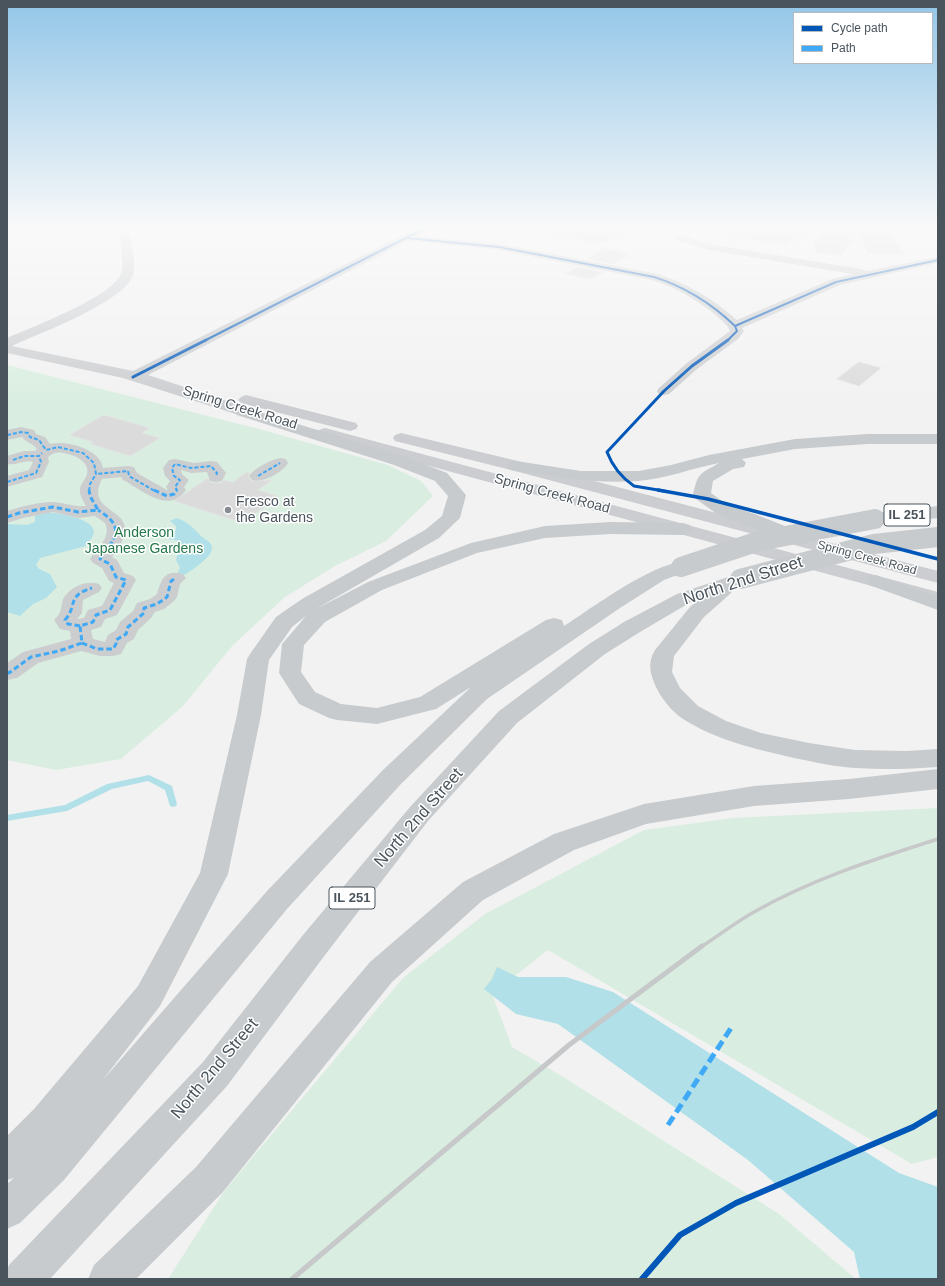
<!DOCTYPE html>
<style>
body{margin:0}
#map{position:relative;width:945px;height:1286px;overflow:hidden;background:#f2f2f2;font-family:Helvetica,sans-serif}
canvas{display:block}
.frame{position:absolute;inset:0;border:8px solid #4a545c;pointer-events:none}
.legend{position:absolute;left:793px;top:12px;width:140px;height:52px;box-sizing:border-box;background:#fff;border:1px solid #b7bbbe;margin:0;padding:5px 7px;list-style:none;font-size:12px;color:#4a545c}
.legend li{display:flex;align-items:center;gap:8px;height:20px}
.legend b{width:20px;border:1px solid #b7bbbe}
</style>
<div id="map">
<canvas width="945" height="1286"></canvas>
<div class="frame"></div>
<ul class="legend">
<li><b style="height:5px;background:#0057b8"></b>Cycle path</li>
<li><b style="height:5px;background:#3fa9f5"></b>Path</li>
</ul>
</div>
<script>
const c = document.querySelector('canvas').getContext('2d');
c.lineJoin = 'round';
function fillPath(path, color) {
  c.fillStyle = color;
  c.fill(path, 'evenodd');
}
function strokePath(path, color, width, dash) {
  c.strokeStyle = color;
  c.lineWidth = width;
  c.lineCap = dash ? 'butt' : 'round';
  c.setLineDash(dash || []);
  c.stroke(path);
}
function write(font, color, halo, rows, align = 'center') {
  c.font = font + ' Helvetica,sans-serif';
  c.lineWidth = 3;
  c.setLineDash([]);
  c.textBaseline = 'middle';
  c.strokeStyle = halo;
  c.fillStyle = color;
  for (const [text, x, y, turn = 0] of rows) {
    c.save();
    c.translate(x, y);
    c.rotate((+turn || 0) * Math.PI / 180);
    c.textAlign = isNaN(turn) ? turn : align;
    if (halo) c.strokeText(text, 0, 0);
    c.fillText(text, 0, 0);
    c.restore();
  }
}
fillPath(new Path2D(`
 M7,365l252,64 129,36 33,16 12,15 -47,45 -51,25 -50,31 -52,48 -51,62 -61,52 -65,11 -49,-10z
 M938,808v349l-26,7 -364,-214 -56,44 20,53 53,31 214,136 77,65h-688l57,-89 178,-212 82,-64 159,-84 89,-12z`), '#d9eee0');
fillPath(new Path2D(`
 M45,512c11,1 49,6 49,20 -1,5 -5,10 -8,14l-46,12 -4,7 3,4 11,5 7,13 -11,11 -13,6 -13,12 -13,-4v-88l20,1 8,-3v-6z
 M176,518c9,2 18,10 25,18 3,3 10,5 11,11 2,9 -21,24 -28,28l-5,-1 -1,-2 2,-4 -4,-8 4,-16 -4,-4 -8,-1 8,-9v-4l-6,-5z
 M497,967l21,10h48l47,15 286,181 39,14v92h-78l-6,-27 -106,-92 -190,-136 -42,-10 -32,-25 8,-10z`), '#b1e0e8');
fillPath(new Path2D(`
 M149,775l23,11 5,18 -1,2 -3,1 -3,-1 -5,-16 -17,-9 -36,8 -45,22 -60,10v-6l58,-10 42,-21z`), '#b1e0e8');
const building = new Path2D(`
 M552,225h95v3l-44,15 -52,-7z
 M727,225h97l-37,20 -61,-9z
 M826,225h18l47,7 14,23 -37,-2 -10,-19 -17,21 -26,-3v-10z
 M605,248l24,6 -15,10 -26,-5z
 M577,267l26,5 -12,7 -25,-5z
 M859,362l22,6 -22,18 -22,-7z
 M104,415l46,13 -8,5 18,5 -30,18 -40,-12 3,-2 -23,-7z
 M247,472l3,1 -2,3 4,5 20,-1 -14,10 20,6 -35,27 -69,-22 34,-23 2,4 6,1 6,-1 2,-2 9,2z`);
fillPath(building, '#dbdbdc');
strokePath(building, '#e3e4e4', 1);
fillPath(new Path2D(`
 M913,225h25v6l-20,-3z
 M406,235l93,9 159,30c31,10 55,25 79,46l95,-41 21,-5 -145,-24 -32,-10 -1,-2 1,-2 4,-1 30,9 151,25 5,2 72,-14v6l-98,22 -98,43 2,3 -6,8 -41,30 -28,25 -5,1 -5,-1 -2,-3 2,-3 28,-25 43,-32c-2,-6 -8,-10 -12,-14 -20,-17 -41,-29 -66,-37l-153,-30 -97,-10 -1,-2z
 M21,427l13,3 2,4 9,3 5,7c17,-4 50,5 53,24l25,-2 6,1 3,6 30,17h1l-2,-3 4,-6 -5,-5 -2,-8 6,-8 6,-1 19,4 17,-2 6,1 9,11 -4,8 -6,1 -6,-1 -3,-9 -16,1 -10,-3 1,4 7,6 -5,7 2,3c-17,25 -44,0 -63,-10l-2,-3 -19,2c-21,40 52,25 10,78l5,3 7,13 9,3 3,4 -19,35 -12,4 -4,8 -10,3 2,9 12,3 3,-7 8,-5 4,-8 13,-11 4,-8 13,-4 7,-5c4,-15 8,-25 26,-20l3,4 -6,6 -3,13 -3,4 -10,8 -9,3 -4,6 -13,12 -4,9 -7,4 -6,11 -8,2h-13l-19,-5 -43,12 -21,15 -10,2v-17l16,-11 48,-13 -1,-8 -10,-2 -6,-9c2,-2 5,-5 6,-8 2,-4 1,-8 3,-13 7,-12 23,-19 36,-15l3,4 -3,4 -16,8 -1,13 -5,6 7,-1 4,-8 14,-4 12,-23 -5,-2 -7,-13 -9,-5 -3,-4c7,-11 22,-22 15,-36l-10,-7 -17,2 -25,-6 -30,6 -16,5v-12c11,-4 37,-10 47,-9 11,1 21,5 32,4 -3,-6 -7,-11 -6,-18 1,-5 6,-9 7,-14 3,-11 -10,-18 -19,-20 -8,-2 -13,-3 -20,3l1,5 -7,15 -35,10v-11l22,-6 4,-8c-8,-3 -17,4 -26,2v-8l17,-5h11l2,-2c-4,-6 -11,-6 -15,-12l-15,3v-10z
 M280,458l6,1 2,4c-6,10 -25,20 -36,17l-3,-4c6,-8 21,-16 31,-18z`), '#cccdcf');
fillPath(new Path2D(`
 M118,225h10c2,14 7,31 6,46 -2,29 -97,63 -122,75l121,25 290,-146h13l-1,2 -287,148 122,40 2,3 -2,3 -6,2 -141,-45 -116,-25v-15c23,-10 111,-43 115,-67 2,-9 -3,-35 -4,-46z
 M246,395l110,28 2,3 -2,3 -6,2 -109,-28 -3,-3 3,-3z
 M325,428l613,164v12l-619,-168 -2,-3 2,-3z
 M401,433l121,29 416,109v12l-427,-113 -116,-29 -2,-3 2,-3z`), '#cbcdd0');
fillPath(new Path2D(`
 M242,407l164,50 41,16 19,22 -6,23 -21,20 -123,71 52,-27 103,-39 74,-17 65,-4 73,1 7,2 2,4 -2,4 -7,2 -73,-1 -65,4 -68,15 -95,37 -57,32 -21,23 -3,27 14,20 26,12 36,4 43,-11 126,-77 8,-2 8,2 2,6c25,-16 97,-70 124,-63l3,4 -3,4 -24,9 -44,28 -133,91 -86,85 -114,125 -223,271 -44,43 -13,6v-45l7,-6 -7,2v-44l27,-27 104,-123 62,-113 37,-158 10,-56 3,-5 26,-37 26,-18 123,-69 17,-14 6,-20 -13,-15 -41,-16 -157,-50 -3,-3 3,-3zM306,616l-24,28 -3,29 20,31 30,14 8,2 40,4 59,-15 43,-27 -8,5 -88,83 -116,121 -165,190 58,-75 68,-132 33,-159 8,-55 23,-33z
 M868,434h70v10h-70l-73,5 -53,10 4,4 -2,4 -11,2 -20,12 -2,12 18,13 26,8 52,21 3,4 -3,4 -7,2 -83,-31 -21,-15 -3,-4c5,-23 6,-20 26,-32 -27,5 -53,16 -81,18 -42,3 -81,-4 -122,-10l-6,-1 -3,-4 3,-4 6,-1 65,10h58l32,-6 38,-10 86,-16z
 M938,506v12l-63,7 -7,-2 -2,-4 2,-4 7,-2z
 M740,573l7,2 3,4 -3,4 -15,5 1,2 -3,4 -26,23 -30,39 -2,16 8,16 18,18 28,15 35,12 48,10 46,7 52,1 31,-2v18c-27,2 -54,3 -82,1 -20,-1 -42,-6 -62,-10 -39,-9 -78,-18 -111,-39 -11,-7 -22,-21 -27,-32 -6,-13 -9,-24 -1,-37l35,-43 8,-7 -7,2 -51,30 -35,22 -88,69 -89,98 -103,134 -98,131 -177,193h-43v-9l2,-5 194,-203 100,-127 107,-128 89,-96 90,-67 35,-22 53,-28z
 M876,575l62,22v13l-69,-25 -3,-4 3,-4z
 M938,769v20l-89,10 -95,7 -108,18 -72,26 -91,50 -91,82 -170,211 -86,86h-48l6,-14 102,-98 174,-205 93,-80 91,-48 90,-30 110,-18 95,-7z`), '#c8cbcd');
strokePath(new Path2D(`
 M701,947c17,-11 35,-25 53,-35 58,-33 121,-53 184,-73`), '#c7c8c9', 3.5);
strokePath(new Path2D(`
 M292,1279l277,-234 133,-99`), '#c7c8c9', 5);
strokePath(new Path2D(`
 M681,567l78,-26 116,-22
 M740,579l134,-35 64,-7`), '#c8cbcd', 20);
strokePath(new Path2D(`
 M7,435l14,-3 7,1 2,4 9,3 7,10 12,-3 25,6 11,10 2,11 32,-3 1,5 26,15
 M13,460l11,-4h15l3,-3
 M258,476l22,-13
 M7,482l29,-9 5,-11 -2,-6
 M89,491l1,-7 6,-10
 M176,491l1,-1 -2,-3 5,-7 -6,-4 -2,-8 3,-4 16,4 20,-2 6,7 -1,4`), '#3fa9f5', 2, [4, 2]);
strokePath(new Path2D(`
 M154,490l13,6 7,-2 3,-4
 M7,517l12,-4 34,-6 25,5 20,-2 -8,-14 -1,-6
 M80,626l-12,-2 -3,-4c13,-15 1,-24 27,-32
 M82,643l15,6h16l3,-5v-4l10,-6 2,-7 16,-14v-5l13,-4 10,-7 4,-16 5,-3
 M7,672l2,1 22,-16 28,-6 23,-8 -2,-17 13,-4 3,-7 14,-5 16,-30 -10,-3 -6,-13 -10,-5c16,-21 26,-32 -2,-49`), '#3fa9f5', 3, [5.5, 3]);
strokePath(new Path2D(`
 M668,1125l63,-97`), '#3fa9f5', 5, [10, 5]);
strokePath(new Path2D(`
 M406,238l93,9 155,30c32,10 57,26 81,49
 M204,341l227,-116
 M727,341l10,-10 -2,-5 101,-44 102,-22`), '#0057b8', 2);
strokePath(new Path2D(`
 M133,377l73,-37
 M664,491l-30,-5c-12,-8 -22,-21 -27,-34l57,-61 28,-25 36,-26`), '#0057b8', 3);
strokePath(new Path2D(`
 M658,490l50,9 230,60`), '#0057b8', 3.5);
strokePath(new Path2D(`
 M642,1279l38,-44 56,-32 177,-76 25,-15`), '#0057b8', 6);
const sky = c.createLinearGradient(0, 0, 0, 405);
sky.addColorStop(0, '#92c6e8');
sky.addColorStop(0.56, '#f9f9f9');
sky.addColorStop(1, '#f9f9f900');
c.fillStyle = sky;
c.fillRect(0, 0, 945, 405);
for (const [x, y, r, color] of [
 [228,510,4,"#858b90"]
]) {
  const dot = new Path2D();
  dot.arc(x, y, r, 0, 2 * Math.PI);
  c.fillStyle = color;
  c.fill(dot);
  strokePath(dot, '#fff', 1.5);
}
write('12px', '#4a545c', '#fff', [
 ["Spring Creek Road",867,558,15]
]);
for (const [x, y, w] of [
 [907,515,46],
 [352,898,46]
]) {
  const box = new Path2D();
  box.roundRect(x - w / 2, y - 11, w, 22, 3);
  c.fillStyle = '#fff';
  c.fill(box);
  strokePath(box, '#4a545c', 1);
}
write('bold 13px', '#4a545c', null, [
 ["IL 251",907,515],
 ["IL 251",352,898]
]);
write('14px', '#4a545c', '#fff', [
 ["Spring Creek Road",240,408,17],
 ["Spring Creek Road",552,494,15]
]);
write('14px', '#4a545c', '#fff', [
 ["Fresco at",236,502],
 ["the Gardens",236,518]
], 'left');
write('14px', '#217747', '#fff', [
 ["Anderson",144,533],
 ["Japanese Gardens",144,549]
]);
write('17px', '#4a545c', '#fff', [
 ["North 2nd Street",743,581,-18],
 ["North 2nd Street",419,818,-49],
 ["North 2nd Street",215,1069,-50]
]);
</script>
